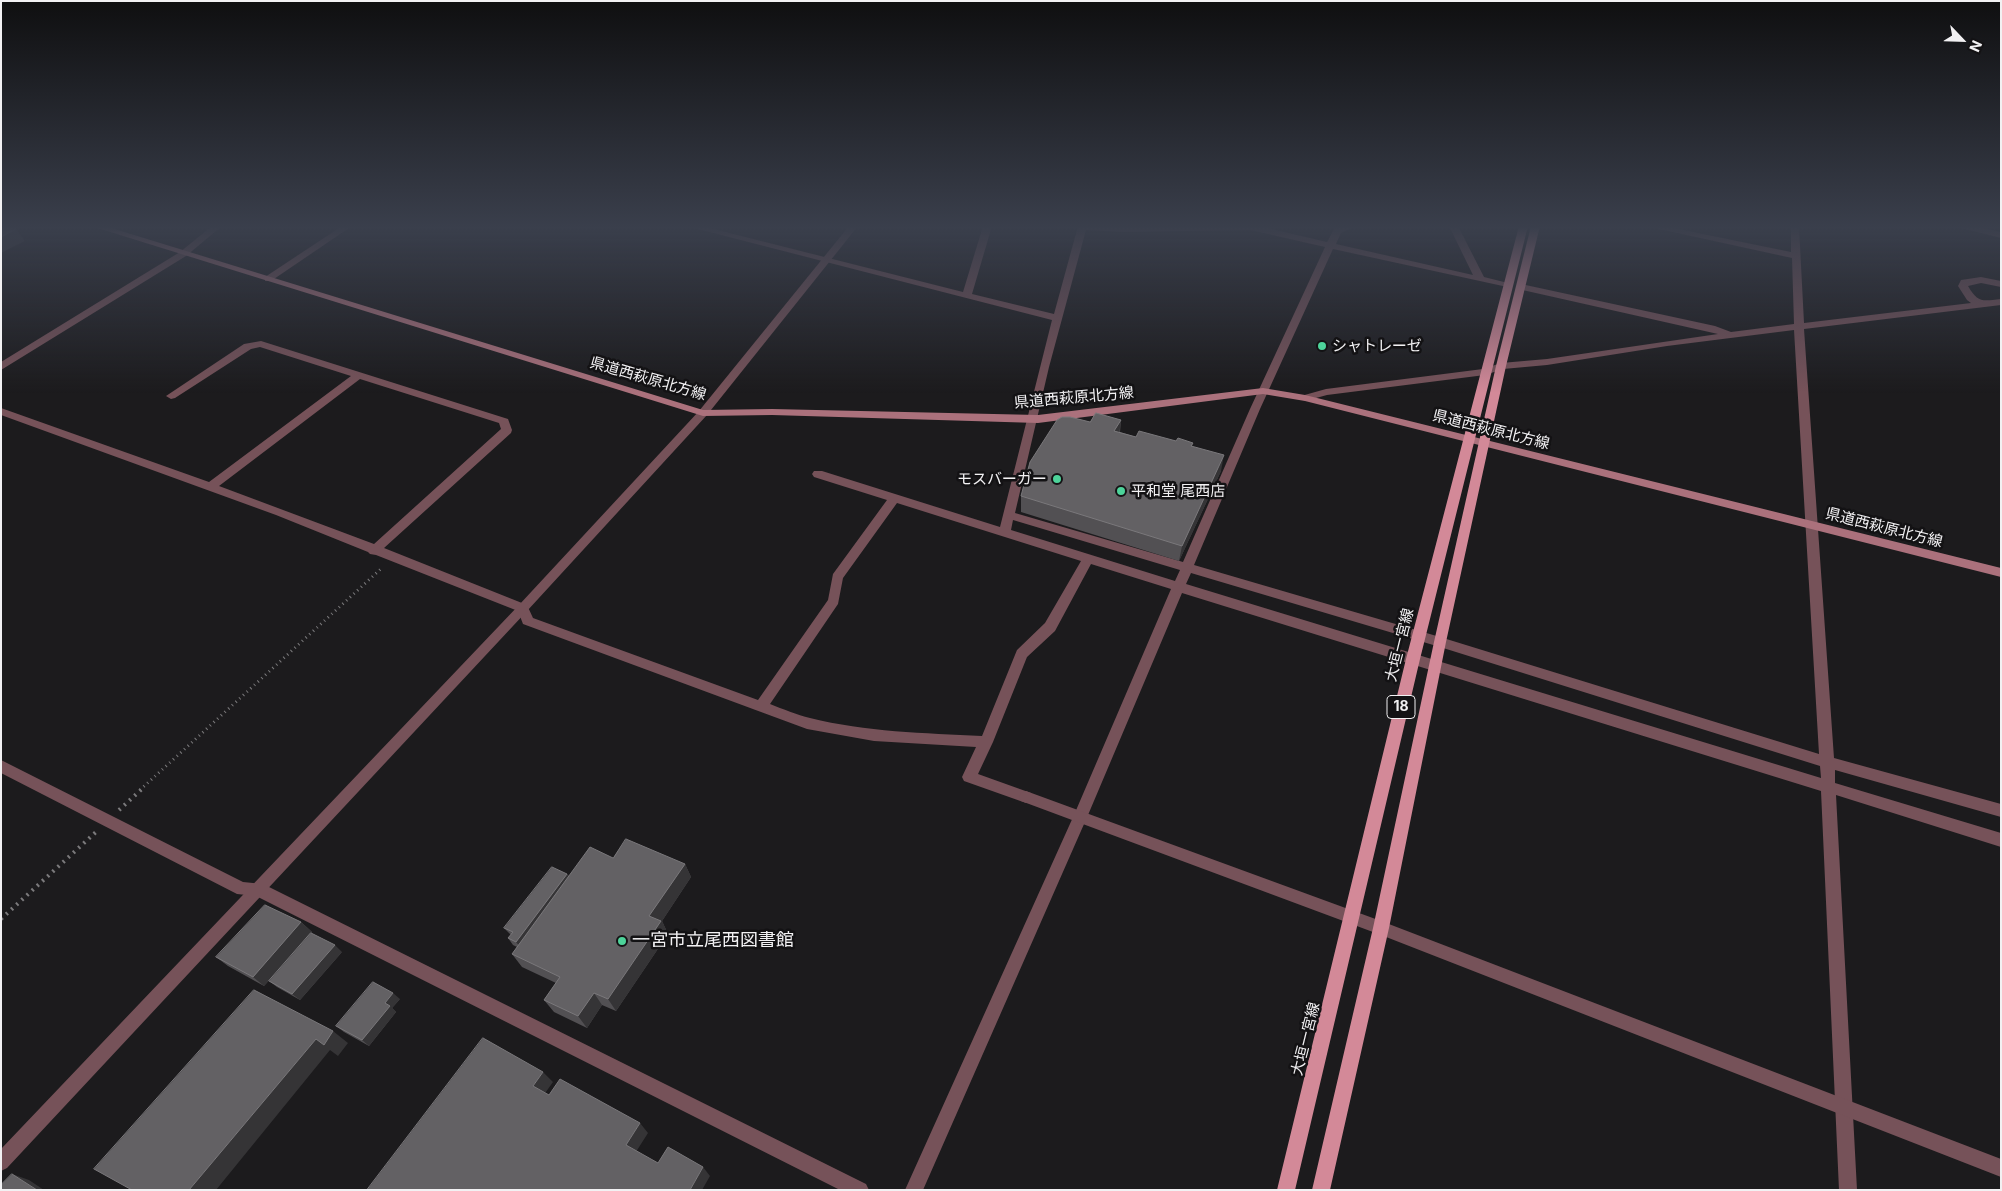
<!DOCTYPE html>
<meta charset="utf-8">
<style>
body{margin:0}
#map{position:relative;width:2002px;height:1191px;overflow:hidden;background:#1c1b1d;font-family:Inter,sans-serif}
canvas{display:block}
.frame{position:absolute;inset:0;border:2px solid #f2f1f3;pointer-events:none}
.north{position:absolute;left:1937px;top:15px;width:50px;height:50px;-webkit-text-stroke:4px #131214;paint-order:stroke;rotate:114deg;font-size:14px;font-weight:700;line-height:20px;text-align:center;color:#f2f1f3}
.north::after{content:'';display:block;margin:auto;width:18px;height:22px;background:#f2f1f3;clip-path:polygon(50% 0,100% 100%,50% 72%,0 100%)}
</style>
<div id="map">
<canvas width="2002" height="1191"></canvas>
<div class="frame"></div>
<div class="north">N</div>
</div>
<script>
const c = document.querySelector('canvas').getContext('2d');
c.lineJoin = 'round';
function strokePath(path, color, width, dash) {
  c.strokeStyle = color;
  c.lineWidth = width;
  c.lineCap = dash ? 'butt' : 'round';
  c.setLineDash(dash || []);
  c.stroke(path);
}
function fillPath(path, color) {
  c.fillStyle = color;
  c.fill(path, 'evenodd');
}
function write(font, color, halo, rows, align = 'center') {
  c.font = font + ' Inter,"Noto Sans JP",sans-serif';
  c.lineWidth = 5;
  c.setLineDash([]);
  c.textBaseline = 'middle';
  c.strokeStyle = halo;
  c.fillStyle = color;
  for (const [text, x, y, turn = 0] of rows) {
    c.save();
    c.translate(x, y);
    c.rotate((+turn || 0) * Math.PI / 180);
    c.textAlign = isNaN(turn) ? turn : align;
    if (halo) c.strokeText(text, 0, 0);
    c.fillText(text, 0, 0);
    c.restore();
  }
}
strokePath(new Path2D(`
 M140,790l243,-223`), '#7b7a7c', 3, [1, 4]);
strokePath(new Path2D(`
 M119,810l23,-21
 M1,919l95,-87`), '#7b7a7c', 4, [2, 5]);
fillPath(new Path2D(`
 M212,226h10l-36,30 -185,114v-8l179,-110z
 M342,226h10l-81,55h-6v-4z
 M686,226h16l261,66 20,-66h9l-20,68 82,20 24,-88h181l68,16 7,-13 8,-3h13l-14,7 -5,11 137,31 -24,-49h9l26,51 28,7v4l-179,-39 -73,160 -66,156 246,72 379,117 -25,-424 -127,16 -120,19 -44,4 -18,6 -158,20 -22,6 -5,-3 1,-2 25,-7 157,-20 18,-6 46,-4 171,-25 -200,-45 -2,-2 5,-3 194,42 16,6 63,-8 -2,-66 -147,-32h19l127,26v-26h8l5,97 167,-20 -4,-3 -9,-14 3,-6 20,-3 20,4v6l-20,-4 -13,3c10,17 14,15 33,13v6l-197,24 30,429 167,46v13l-166,-47v13l166,50v14l-165,-52 21,395h-18l-18,-399 -639,-198 -94,222 -165,375h-18l169,-375 97,-226 -80,-25 -36,67 -28,26 -34,85 -15,32 53,19 2,4 -2,4 -5,2 -62,-22 -2,-4 14,-30 -102,-6 -67,-12 -284,-105 -5,-13 -142,-56 -6,-1 -2,-2 -92,-37 -275,-100v-7l208,74 142,-106 -91,-29 -9,2 -76,49 -4,1 -5,-3 78,-52 17,-3 247,78 4,11 -1,3 -127,115 143,57 6,13 225,82 70,-100 5,-26 54,-74 -73,-23 -2,-3 2,-3h8l178,56 52,-207zM1086,230l37,2 127,-2 75,17 -75,162 -67,153 -168,-49 34,-146zM360,379l139,44 2,6 -127,115 -155,-58zM897,503l184,58 -36,62 -28,27 -35,86c-58,-3 -116,-4 -172,-18 -13,-3 -27,-9 -40,-14l68,-100 5,-26zM1013,520l167,50 -5,11 -164,-51zM1191,573l249,74 380,119 1,12 -635,-194z
 M1953,226h19l29,6v6z
 M1,760l242,122 20,2 603,300 3,6h-29l-584,-294 -19,-2 -236,-121z`), '#765259');
fillPath(new Path2D(`
 M849,226h9l-151,189 -180,196 -520,557 -6,3v-22l518,-544 180,-194z
 M1026,791l355,130 620,238v18l-620,-242 -360,-134 -2,-4 2,-4z`), '#765259');
fillPath(new Path2D(`
 M91,226h14l598,184 69,-1 266,6 225,-27 42,7 696,173v9l-696,-176 -42,-7 -225,29 -266,-8 -69,1z`), '#ab717c');
fillPath(new Path2D(`
 M1519,226h9l-108,433 -125,531h-18l129,-531z
 M1531,226h9l-34,140 -60,276 -57,286 -59,262h-18l61,-262 61,-286 62,-276z`), '#d38998');
fillPath(new Path2D(`
 M1121,420l-1,12 16,5 57,6 -1,3 29,25 -42,90 -158,-49v-16l69,-74z
 M613,858l72,6 6,13 -29,44 6,13 -52,77 -14,-6 -15,23 -33,-16 -10,-12 12,-17 -34,-16 -10,-13 5,-7 -4,-2 -5,-7 3,-3 -7,-7 63,-54 2,2z
 M301,922l11,10 -48,54 -36,-20 -12,-9z
 M342,952l-42,48 -23,-13 -8,-6z
 M400,999l-8,9 4,4 -27,34 -25,-14 -8,-6z`), '#525053');
fillPath(new Path2D(`
 M16,229l9,12 -24,12v-16z
 M1121,420l-2,15 -5,-4z
 M1224,455l-3,16 -42,90 3,-15z
 M685,864l6,13 -29,44 6,13 -52,77 -8,-12 41,-83z
 M567,874l4,7 -49,68 -6,-7z
 M301,922l11,10 -48,54 -11,-9z
 M335,945l7,7 -42,48 -8,-6z
 M393,993l7,6 -8,9 4,4 -27,34 -7,-6 23,-37z
 M594,993l8,12 -15,23 -9,-12z
 M333,1031l15,12 -10,13 -8,-6 -114,140h-27l127,-151z
 M543,1072l10,10 -10,14 -10,-10z
 M640,1123l8,10 -14,22 -8,-10z
 M703,1167l7,9 -8,14h-12z
 M12,1174l17,6 15,10h-7z`), '#353436');
const building = new Path2D(`
 M1,226h6l9,3 -15,8z
 M1096,413l25,7 -7,11 22,6 3,-6 37,10 2,-3 15,5 -2,3 33,9 -42,91 -161,-50 9,-34 27,-42 5,-3h8l20,5z
 M626,839l59,25 -36,52 12,5 -53,78 -14,-6 -16,23 -34,-16 16,-23 -48,-23 78,-107 23,11z
 M552,867l15,7 -51,68 -8,-4 5,-6 -9,-4z
 M265,905l36,17 -48,55 -37,-20z
 M311,933l24,12 -43,49 -23,-13z
 M373,982l20,11 -8,10 5,3 -28,34 -26,-14z
 M254,990l79,41 -9,14 -8,-6 -127,151h-57l-38,-21z
 M483,1038l60,34 -10,14 16,9 11,-16 80,44 -14,22 32,18 10,-16 35,20 -13,23h-323z
 M12,1174l25,16h-36v-5z`);
fillPath(building, '#636164');
strokePath(building, '#7a787b', 1);
const sky = c.createLinearGradient(0, 0, 0, 393);
sky.addColorStop(0, '#0f0f10');
sky.addColorStop(0.58, '#3a3f4c');
sky.addColorStop(1, '#3a3f4c00');
c.fillStyle = sky;
c.fillRect(0, 0, 2002, 393);
for (const [x, y, r, color] of [
 [1322,346,5,"#4dd39a"],
 [1057,479,5,"#4dd39a"],
 [1121,491,5,"#4dd39a"],
 [622,941,5,"#4dd39a"]
]) {
  const dot = new Path2D();
  dot.arc(x, y, r, 0, 2 * Math.PI);
  c.fillStyle = color;
  c.fill(dot);
  strokePath(dot, '#131214', 2);
}
for (const [x, y, w] of [
 [1401,707,28]
]) {
  const box = new Path2D();
  box.roundRect(x - w / 2, y - 11.5, w, 23, 4);
  c.fillStyle = '#131214';
  c.fill(box);
  strokePath(box, '#f2f1f3', 1);
}
write('bold 14px', '#f2f1f3', null, [
 ["18",1401,707]
]);
write('15px', '#f2f1f3', '#131214', [
 ["シャトレーゼ",1332,346],
 ["モスバーガー",1047,479,"right"],
 ["平和堂 尾西店",1131,491]
], 'left');
write('15px', '#f2f1f3', '#131214', [
 ["県道西萩原北方線",648,379,16],
 ["県道西萩原北方線",1074,398,-5],
 ["県道西萩原北方線",1491,430,14],
 ["県道西萩原北方線",1884,528,14],
 ["大垣一宮線",1400,645,-76],
 ["大垣一宮線",1306,1039,-76]
]);
write('18px', '#f2f1f3', '#131214', [
 ["一宮市立尾西図書館",632,941]
], 'left');
</script>
